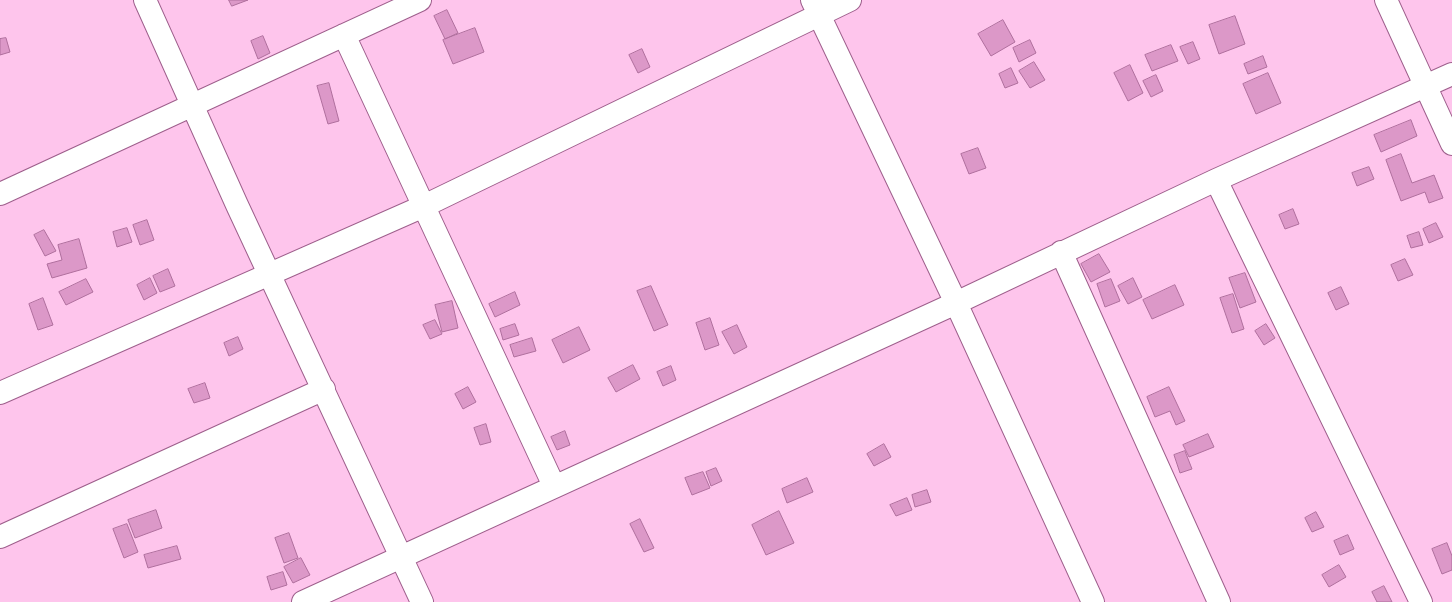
<!DOCTYPE html>
<style>
body{margin:0}
canvas{display:block;background:#fec5ec}
</style>
<canvas width="1452" height="602"></canvas>
<script>
const c = document.querySelector('canvas').getContext('2d');
c.lineJoin = 'round';
function fillPath(path, color) {
  c.fillStyle = color;
  c.fill(path, 'evenodd');
}
function strokePath(path, color, width, dash) {
  c.strokeStyle = color;
  c.lineWidth = width;
  c.lineCap = dash ? 'butt' : 'round';
  c.setLineDash(dash || []);
  c.stroke(path);
}
const building = new Path2D(`
 M229,0h19l-16,6z
 M447,10l11,23 -13,6 -11,-23z
 M1235,16l10,28 -26,10 -10,-29z
 M1003,20l12,22 -24,14 -13,-22z
 M475,28l9,24 -31,12 -10,-24z
 M263,36l7,17 -12,6 -7,-18z
 M6,38l4,14 -10,3v-16z
 M1030,40l6,13 -17,9 -6,-14z
 M1193,42l7,17 -12,5 -8,-17z
 M1171,45l7,16 -26,10 -7,-16z
 M642,49l8,18 -12,6 -9,-18z
 M1263,56l4,11 -19,7 -4,-10z
 M1034,62l11,18 -15,8 -11,-17z
 M1130,65l13,28 -15,8 -14,-28z
 M1011,68l7,15 -13,5 -6,-14z
 M1268,73l13,30 -25,11 -13,-30z
 M1156,75l7,16 -12,6 -8,-16z
 M329,83l10,38 -11,3 -11,-38z
 M1411,120l6,16 -36,16 -7,-17z
 M978,148l8,20 -17,6 -8,-20z
 M1401,154l11,29 22,-8 9,23 -14,5 -4,-11 -24,9 -15,-41z
 M1369,167l5,12 -17,7 -5,-13z
 M1293,209l6,15 -14,5 -6,-14z
 M147,220l7,20 -14,5 -7,-20z
 M1436,223l7,14 -14,6 -6,-14z
 M127,228l5,14 -15,5 -4,-15z
 M44,230l12,21 -11,5 -11,-21z
 M1419,232l4,13 -12,3 -4,-12z
 M79,239l8,29 -35,10 -5,-14 15,-4 -4,-15z
 M1099,254l11,18 -19,10 -10,-18z
 M1405,259l8,16 -15,6 -7,-16z
 M168,269l7,17 -15,6 -7,-16z
 M1245,273l11,29 -16,6 -11,-30z
 M150,278l7,15 -13,7 -7,-15z
 M1133,278l9,19 -14,7 -10,-18z
 M86,279l7,13 -27,13 -7,-13z
 M1111,279l9,22 -15,6 -8,-23z
 M1175,285l9,20 -32,14 -9,-19z
 M651,286l17,39 -14,6 -17,-40z
 M1341,287l8,17 -13,6 -8,-17z
 M515,292l5,13 -25,12 -6,-13z
 M1233,294l11,35 -12,4 -12,-35z
 M43,298l10,27 -15,5 -9,-26z
 M452,301l6,27 -16,4 -7,-27z
 M710,318l9,27 -14,5 -9,-27z
 M435,320l7,14 -12,5 -7,-14z
 M515,324l4,11 -16,5 -3,-11z
 M1266,324l9,14 -11,7 -9,-14z
 M737,325l10,22 -13,7 -12,-22z
 M579,327l11,23 -27,13 -11,-23z
 M238,337l5,12 -14,7 -5,-13z
 M532,338l4,13 -22,6 -4,-12z
 M633,365l7,14 -24,13 -8,-14z
 M671,366l5,14 -13,6 -6,-14z
 M205,383l5,15 -16,5 -6,-14z
 M468,387l8,15 -13,7 -8,-15z
 M1169,387l16,34 -9,4 -6,-14 -15,6 -8,-20z
 M486,424l5,18 -11,3 -6,-17z
 M565,431l5,14 -13,5 -6,-13z
 M1208,434l6,13 -25,10 -6,-12z
 M884,444l7,13 -17,9 -7,-12z
 M1185,451l7,18 -12,4 -6,-18z
 M716,468l6,13 -11,5 -5,-14z
 M703,472l7,16 -18,7 -7,-17z
 M807,478l6,14 -26,11 -5,-14z
 M927,490l4,12 -16,5 -3,-12z
 M907,498l5,12 -16,6 -6,-11z
 M156,510l6,18 -27,10 -7,-18z
 M779,511l15,32 -28,12 -14,-30z
 M1316,512l8,15 -12,5 -7,-14z
 M640,519l14,29 -10,4 -14,-28z
 M127,524l11,28 -14,6 -11,-29z
 M289,533l9,25 -14,5 -9,-25z
 M1348,535l6,14 -14,6 -6,-14z
 M1447,543l5,13v14l-10,4 -10,-25z
 M177,546l4,13 -33,9 -4,-13z
 M301,558l9,17 -17,8 -9,-16z
 M1339,565l7,12 -17,10 -7,-12z
 M283,572l4,13 -16,5 -4,-13z
 M1384,586l8,16h-15l-5,-10z`);
fillPath(building, '#dc98c8');
strokePath(building, '#af6f9d', 1);
const minor = new Path2D(`
 M145,0l92,205 185,397
 M812,0l144,303 137,299
 M1386,0l66,144
 M344,35l210,451
 M1216,180l205,422
 M0,194l420,-194
 M1061,252l158,350
 M0,393l424,-187 426,-206
 M0,537l324,-148
 M303,602l653,-299 260,-123 236,-106`);
strokePath(minor, '#9e5f8c', 24);
strokePath(minor, '#fff', 22);
</script>
